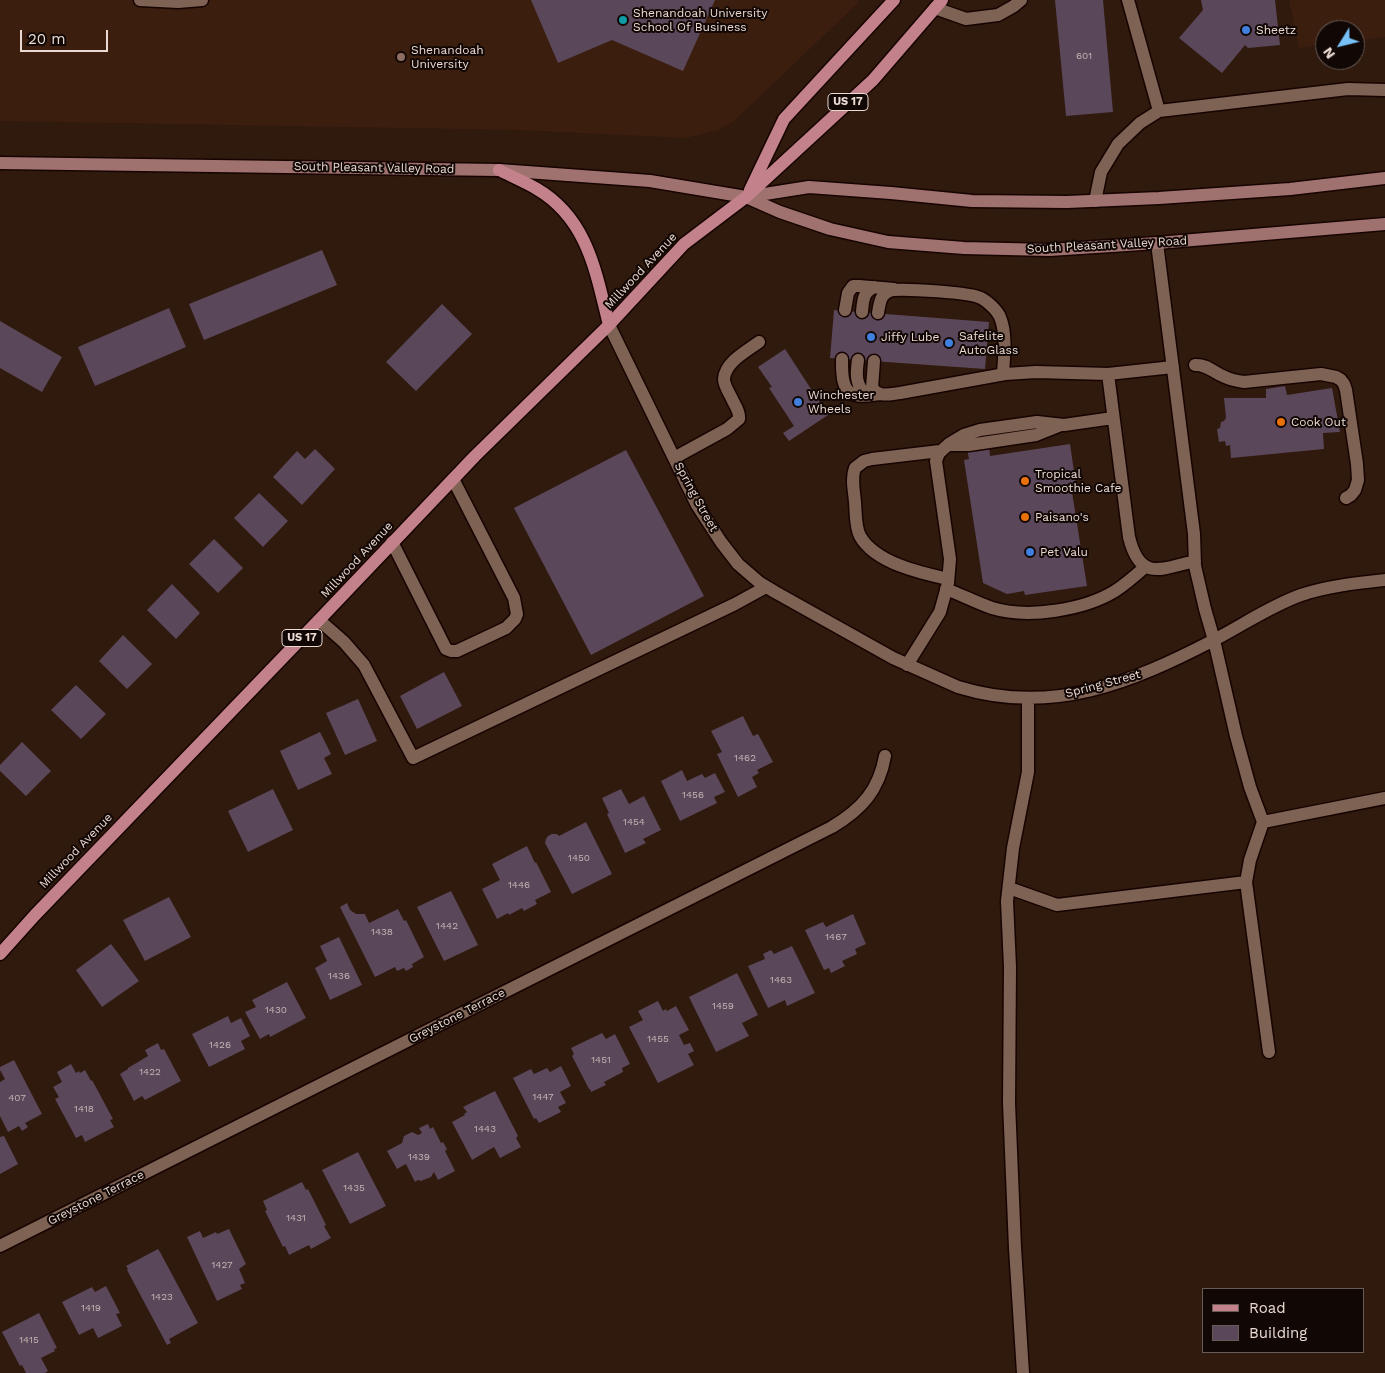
<!DOCTYPE html>
<style>
body{margin:0}
#map{position:relative;width:1385px;height:1373px;overflow:hidden;background:#30190d;font-family:"Work Sans",sans-serif}
canvas{display:block}
.legend{position:absolute;left:1202px;top:1288px;width:162px;height:65px;box-sizing:border-box;background:#110704;border:1px solid #685b56;margin:0;padding:6px 9px;list-style:none;font-size:15px;color:#eadad2}
.legend li{display:flex;align-items:center;gap:10px;height:25px}
.legend b{width:25px;border:1px solid #685b56}
.north{position:absolute;left:1315px;top:20px;width:50px;height:50px;box-sizing:border-box;background:#110704;border:1px solid #685b56;border-radius:50%;rotate:234deg;font-size:14px;font-weight:700;line-height:20px;text-align:center;color:#eadad2}
.north::after{content:'';display:block;margin:auto;width:18px;height:22px;background:#76c0f7;clip-path:polygon(50% 0,100% 100%,50% 72%,0 100%)}
.scale{position:absolute;left:20px;top:30px;width:88px;height:22px;box-sizing:border-box;border:2px solid #eadad2;border-top:0;padding-left:6px;font-size:15px;line-height:18px;white-space:nowrap;color:#eadad2;-webkit-text-stroke:4px #110704;paint-order:stroke}
</style>
<div id="map">
<canvas width="1385" height="1373"></canvas>
<ul class="legend">
<li><b style="height:6px;background:#c3828b"></b>Road</li>
<li><b style="height:14px;background:#5a475a"></b>Building</li>
</ul>
<div class="north">N</div>
<div class="scale">20 m</div>
</div>
<script>
const c = document.querySelector('canvas').getContext('2d');
c.lineJoin = 'round';
function fillPath(path, color) {
  c.fillStyle = color;
  c.fill(path, 'evenodd');
}
function strokePath(path, color, width, dash) {
  c.strokeStyle = color;
  c.lineWidth = width;
  c.lineCap = dash ? 'butt' : 'round';
  c.setLineDash(dash || []);
  c.stroke(path);
}
function write(font, color, halo, rows, align = 'center') {
  c.font = font + ' "Work Sans",sans-serif';
  c.lineWidth = 4;
  c.setLineDash([]);
  c.textBaseline = 'middle';
  c.strokeStyle = halo;
  c.fillStyle = color;
  for (const [text, x, y, turn = 0] of rows) {
    c.save();
    c.translate(x, y);
    c.rotate((+turn || 0) * Math.PI / 180);
    c.textAlign = isNaN(turn) ? turn : align;
    if (halo) c.strokeText(text, 0, 0);
    c.fillText(text, 0, 0);
    c.restore();
  }
}
fillPath(new Path2D(`
 M0,0h859l-2,4 -124,118 -14,8 -33,8 -167,-8 -519,-9z
 M1289,0h96v37l-30,4v-11h-30v14l-26,4z`), '#3b1e0e');
fillPath(new Path2D(`
 M531,0h184l-32,71 -71,-31 -54,23z
 M1055,0h48l10,112 -47,4z
 M1201,0h74l5,45 -32,3 -3,-3 -23,28 -43,-35 24,-28z
 M322,250l15,35 -133,55 -15,-36z
 M442,304l30,30 -56,57 -30,-29z
 M169,308l17,39 -91,39 -17,-39z
 M834,310l155,12 -4,47 -155,-11z
 M0,321l62,36 -20,35 -42,-24z
 M785,349l43,66 -39,26 -6,-8 11,-7 -25,-38 3,-1 -14,-20z
 M1285,386l2,9 45,-7 8,44 -17,1 1,16 -93,9 -1,-13 -4,1 -1,-5 -6,1 -2,-13 3,-1 1,-6 3,-1 2,-3 -2,-20h42v-9z
 M1070,444l6,41 -5,1 16,100 -62,9 -1,-4 -17,3 -24,-11 -19,-123 5,-1 -2,-11 22,-3 1,11z
 M315,449l20,20 -33,36 -29,-28 24,-26 8,8z
 M626,450l78,146 -113,59 -77,-147z
 M259,493l29,28 -25,26 -29,-29z
 M214,539l29,29 -25,25 -29,-29z
 M172,584l28,29 -24,26 -29,-29z
 M123,635l29,29 -25,25 -28,-28z
 M444,672l18,34 -45,23 -17,-33z
 M76,685l30,29 -25,25 -30,-29z
 M358,699l19,42 -32,14 -19,-42z
 M743,716l10,20 5,-2 15,28 -16,8 2,3 -7,4 5,10 -19,10 -21,-43 5,-2 -11,-21z
 M320,732l11,22 -7,4 8,16 -34,16 -18,-39z
 M22,742l29,29 -25,25 -26,-25v-6z
 M682,770l5,11 15,-7 3,4 10,-5 10,19 -11,5 3,6 -37,18 -19,-40z
 M273,789l20,41 -45,22 -20,-41z
 M621,789l8,15 15,-8 17,34 -18,9 3,4 -21,10 -18,-39 2,-1 -7,-15z
 M586,822l26,52 -40,20 -27,-51 1,-4 2,-3 4,-2h5l2,2z
 M527,846l8,17 1,-1 15,30 -16,8 2,4 -13,7 -2,-3 -13,7 -1,-2 -11,6 -15,-30 18,-9 -8,-16z
 M451,891l27,54 -34,16 -27,-54z
 M169,897l22,40 -46,24 -22,-41z
 M347,903l3,7 6,4h9l4,9 29,-14 6,12 2,-1 18,37 -12,7 1,3 -7,4 -2,-3 -7,3 -2,-4 -20,10 -35,-70z
 M853,914l13,30 -11,5 2,5 -15,7 3,5 -14,7 -2,-5 -5,2 -19,-40 18,-8 3,5z
 M339,937l23,48 -32,15 -15,-32 12,-7 -7,-15z
 M111,944l28,37 -37,26 -26,-37z
 M792,946l23,47 -28,13 -2,-6 -17,8 -20,-42 17,-7 -2,-5 8,-4 3,4z
 M737,973l21,42 -16,8 7,13 -33,16 -27,-55z
 M287,982l19,36 -36,19 -1,-3 -9,5 -15,-27 11,-5 -4,-7z
 M658,1001l5,10 3,-2 1,2 9,-5 13,24 -10,5 5,10 6,-2 4,8 -6,3 6,11 -36,18 -29,-56 14,-7 -5,-9z
 M228,1016l3,7 10,-5 9,18 -9,5 4,8 -36,18 -17,-33z
 M602,1033l4,6 9,-5 15,30 -8,4 1,4 -19,10 2,3 -15,7 -1,-3h-1l-17,-33 2,-2 -3,-6z
 M158,1043l3,7 3,-1 17,32 -36,19 -3,-4 -8,5 -14,-27 8,-5v-1l20,-12 -3,-6z
 M14,1060l28,54 -17,9 3,4 -6,4 -3,-5 -11,6 -8,-16v-34l5,-3 -5,-9v-3z
 M71,1064l5,9 3,-2 1,2 5,-3 6,11 1,-1 21,39 -3,1 4,7 -29,15 -3,-7 -6,3 -21,-39 4,-2 -6,-10 9,-5 -5,-10z
 M561,1066l10,20 -11,6 6,11 -8,4 3,5 -22,11 -3,-5 -2,1 -21,-41 18,-9 3,5 13,-6 3,4z
 M495,1091l23,45 -2,2 5,9 -21,11 -6,-11 -22,13 -20,-38 13,-7 -1,-1 3,-2 -4,-5z
 M428,1124l2,5 3,-2 8,16 2,-1 4,7 -2,2 10,20 -17,9 -4,-8 -3,5 -10,4 -3,-1 -3,2 -9,-18 -9,5 -10,-18 15,-8 2,-7 8,-4 6,3 4,-2 -3,-5z
 M4,1136l14,28 -18,10v-37z
 M358,1152l28,54 -36,18 -28,-54z
 M302,1182l4,8 2,-1 18,36 -2,1 7,12 -20,11 -2,-4 -20,10 -4,-9 -2,1 -18,-36 2,-1 -4,-9z
 M229,1229l17,35 -7,5 6,14 -5,2 2,4 -25,12 -30,-64 13,-6 3,7 13,-6 1,2z
 M158,1249l2,3 38,71 -29,16 2,4 -4,2 -40,-75 1,-1 -2,-3z
 M106,1286l14,27 -4,1 6,12 -24,12 -5,-10 -14,7 -17,-33 30,-15 3,5z
 M39,1313l18,35 -3,1 1,2 -14,7 7,13 -3,2h-19l-4,-8 -2,1 -18,-34z`), '#5a475a');
const lane = new Path2D(`
 M140,0l38,2 24,-2
 M1128,0l31,111
 M935,8l31,11 32,-4 16,-9 7,-6
 M1095,201l6,-29 17,-28 22,-21 19,-12 189,-22 37,1
 M845,310l3,-17 5,-7h6l35,3
 M862,312c1,-11 1,-21 13,-25
 M878,313c2,-11 2,-20 15,-23 15,-1 76,2 88,8 6,3 16,12 19,19 7,17 4,39 3,57
 M609,325l88,180 24,37 17,22 22,19 15,9 118,66 65,29c94,29 173,-4 256,-47l-9,-31 -10,-43 -1,-32 -37,-291
 M842,359c0,11 -1,33 13,36 7,2 17,0 25,-1
 M858,360c-2,13 -3,28 10,35
 M874,361l-2,27c7,10 18,6 28,5l105,-19 31,-2 72,2 65,-7
 M1195,365c12,-1 19,8 30,12 6,3 12,4 19,5l77,-8 15,3 5,3 3,4 2,6 11,74 1,16 -3,10 -4,5 -5,3
 M1108,374l21,163c11,45 32,32 66,24
 M949,445h20l67,-10 25,-10
 M940,451l-68,8 -8,2 -9,7c-4,10 -1,23 0,34 1,11 0,24 5,34 15,27 61,37 88,43
 M674,458l53,-29 12,-10c1,-7 -3,-12 -6,-18 -3,-7 -9,-15 -9,-22 1,-17 23,-28 35,-37
 M392,542l54,107 5,2h6l49,-23 9,-9 2,-5 -3,-16 -61,-119
 M946,589c16,6 31,14 46,19 36,11 92,2 123,-17 11,-7 21,-16 30,-24
 M319,620l25,22 20,23 49,93 322,-154 31,-17
 M907,665l33,-53 8,-29 2,-24 -14,-98 3,-8 10,-9 15,-9 16,-5 57,-8 27,3 49,-7
 M1263,822l122,-24
 M1246,882l23,170
 M1009,888l48,17 189,-23 4,-22 13,-38 -13,-35 -14,-51 -22,-96c29,-15 56,-34 87,-45 27,-9 56,-12 84,-15
 M1023,1373l-8,-125 -6,-145 1,-136 -3,-66 6,-53 15,-76v-73`);
const street = new Path2D(`
 M0,1246l832,-419c30,-18 47,-37 53,-71`);
const secondary = new Path2D(`
 M0,163l499,7 151,11 96,16 34,15 50,17 58,13 76,6 85,2 108,-7 228,-19
 M746,197l63,-10 82,6 81,8 95,1 92,-4 131,-9 95,-11`);
const primary = new Path2D(`
 M499,170c12,6 26,12 38,19 51,30 59,84 72,136
 M750,190l34,-71 110,-119
 M0,954l35,-39 284,-295 156,-164 134,-131 75,-81 62,-47 127,-117 69,-80`);
strokePath(lane, '#170400', 15);
strokePath(street, '#170400', 15);
strokePath(secondary, '#170400', 15);
strokePath(primary, '#170400', 15);
strokePath(lane, '#7e6254', 12);
strokePath(street, '#7e6254', 12);
strokePath(secondary, '#a0726f', 12);
strokePath(primary, '#c3828b', 12);
for (const [x, y, r, color] of [
 [623,20,5,"#0f9aa8"],
 [1246,30,5,"#3f7fe0"],
 [401,57,5,"#8d6e63"],
 [871,337,5,"#3f7fe0"],
 [949,343,5,"#3f7fe0"],
 [798,402,5,"#3f7fe0"],
 [1281,422,5,"#e8710a"],
 [1025,481,5,"#e8710a"],
 [1025,517,5,"#e8710a"],
 [1030,552,5,"#3f7fe0"]
]) {
  const dot = new Path2D();
  dot.arc(x, y, r, 0, 2 * Math.PI);
  c.fillStyle = color;
  c.fill(dot);
  strokePath(dot, '#110704', 2);
}
write('10px', '#c6b5b4', null, [
 ["601",1084,56],
 ["1462",745,758],
 ["1456",693,795],
 ["1454",634,822],
 ["1450",579,858],
 ["1446",519,885],
 ["1442",447,926],
 ["1438",382,932],
 ["1467",836,937],
 ["1436",339,976],
 ["1463",781,980],
 ["1459",723,1006],
 ["1430",276,1010],
 ["1455",658,1039],
 ["1426",220,1045],
 ["1451",601,1060],
 ["1422",150,1072],
 ["1447",543,1097],
 ["407",17,1098],
 ["1418",84,1109],
 ["1443",485,1129],
 ["1439",419,1157],
 ["1435",354,1188],
 ["1431",296,1218],
 ["1427",222,1265],
 ["1423",162,1297],
 ["1419",91,1308],
 ["1415",29,1340]
]);
for (const [x, y, w] of [
 [848,102,40],
 [302,638,40]
]) {
  const box = new Path2D();
  box.roundRect(x - w / 2, y - 8.5, w, 17, 4);
  c.fillStyle = '#110704';
  c.fill(box);
  strokePath(box, '#eadad2', 1);
}
write('bold 11px', '#eadad2', null, [
 ["US 17",848,102],
 ["US 17",302,638]
]);
write('12px', '#eadad2', '#110704', [
 ["Shenandoah University",633,13],
 ["School Of Business",633,27],
 ["Sheetz",1256,30],
 ["Shenandoah",411,50],
 ["University",411,64],
 ["Safelite",959,336],
 ["AutoGlass",959,350],
 ["Jiffy Lube",881,337],
 ["Winchester",808,395],
 ["Wheels",808,409],
 ["Cook Out",1291,422],
 ["Tropical",1035,474],
 ["Smoothie Cafe",1035,488],
 ["Paisano's",1035,517],
 ["Pet Valu",1040,552]
], 'left');
write('12px', '#eadad2', '#110704', [
 ["South Pleasant Valley Road",374,168,1],
 ["South Pleasant Valley Road",1107,245,-3],
 ["Millwood Avenue",641,271,-47],
 ["Spring Street",696,497,61],
 ["Millwood Avenue",357,560,-47],
 ["Spring Street",1103,684,-15],
 ["Millwood Avenue",76,851,-46],
 ["Greystone Terrace",457,1016,-27],
 ["Greystone Terrace",96,1198,-27]
]);
</script>
